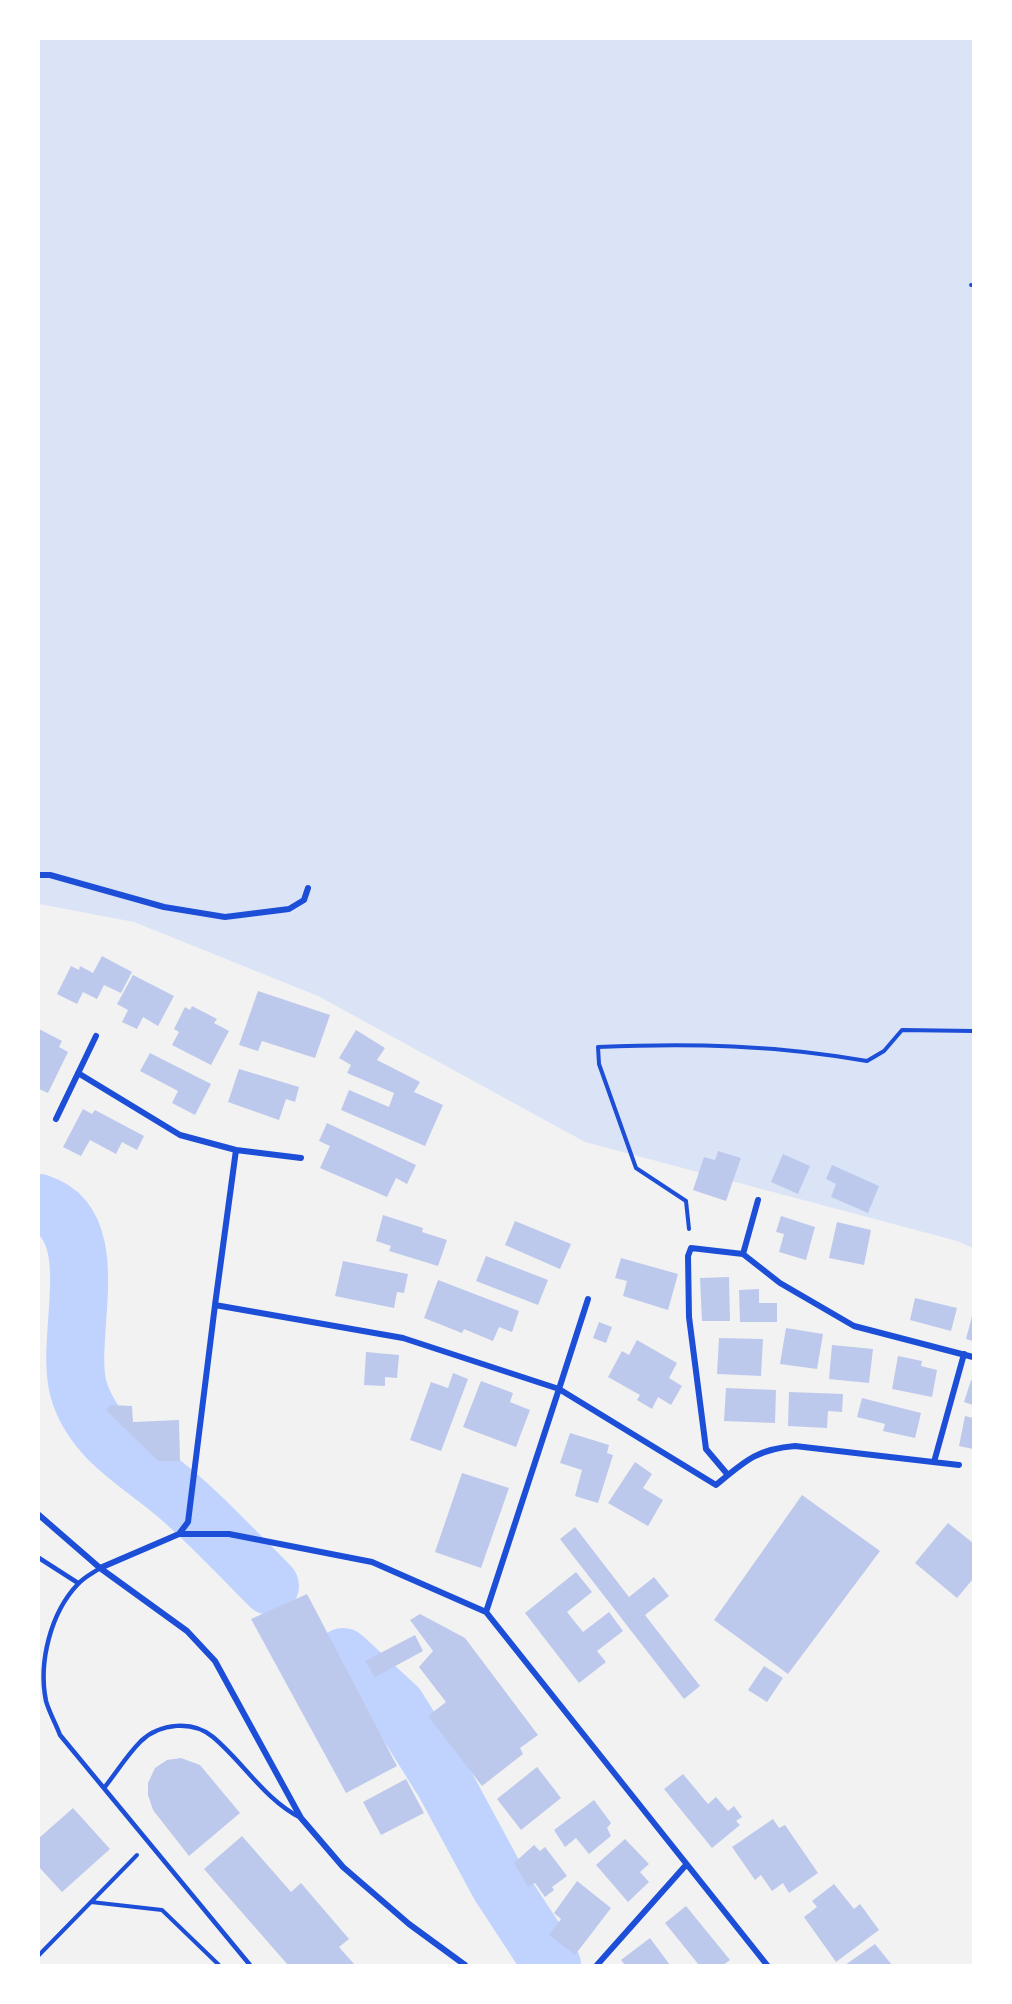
<!DOCTYPE html>
<style>
body{margin:0}
#map{position:relative;width:1012px;height:2004px;overflow:hidden;background:#f2f2f2;font-family:Quicksand,sans-serif}
canvas{display:block}
.frame{position:absolute;inset:0;border:40px solid #fff;pointer-events:none}
</style>
<div id="map">
<canvas width="1012" height="2004"></canvas>
<div class="frame"></div>
</div>
<script>
const c = document.querySelector('canvas').getContext('2d');
c.lineJoin = 'round';
function fillPath(path, color) {
  c.fillStyle = color;
  c.fill(path, 'evenodd');
}
function strokePath(path, color, width, dash) {
  c.strokeStyle = color;
  c.lineWidth = width;
  c.lineCap = dash ? 'butt' : 'round';
  c.setLineDash(dash || []);
  c.stroke(path);
}
fillPath(new Path2D(`
 M39,39h934v1209l-16,-7 -372,-99 -267,-146 -184,-74 -95,-18z`), '#dbe4f7');
strokePath(new Path2D(`
 M39,1203c71,23 22,139 41,191 18,52 68,73 106,109 29,26 56,55 84,83
 M343,1657l54,50 48,77 54,100 53,81`), '#bfd3fe', 58);
fillPath(new Path2D(`
 M102,956l30,16 -11,21 -17,-8 -7,14 -14,-7 -6,12 -20,-10 14,-28 8,4 1,-4 13,7z
 M133,975l41,21 -16,30 -15,-9 -6,12 -15,-7 6,-12 -11,-6z
 M258,991l72,24 -15,43 -53,-17 -4,10 -19,-6z
 M192,1006l25,13 -3,4 15,8 -18,34 -39,-20 7,-13 -5,-3 11,-22 5,3z
 M39,1029l23,12 -3,6 9,5 -20,41 -9,-4z
 M356,1030l29,18 -8,12 43,22 -6,10 29,13 -18,41 -84,-36 8,-20 40,17 5,-14 -47,-20 4,-8 -12,-7z
 M150,1053l61,31 -16,31 -23,-12 6,-12 -38,-20z
 M239,1069l60,18 -4,15 -9,-3 -7,21 -51,-18z
 M83,1109l9,5 3,-4 49,26 -7,14 -15,-8 -6,12 -26,-14 -9,16 -18,-9z
 M327,1123l89,42 -9,19 -11,-6 -9,19 -67,-29 10,-22 -11,-5z
 M718,1151l23,7 -15,43 -33,-11 11,-33 11,3z
 M783,1154l27,12 -12,28 -27,-12z
 M832,1165l47,21 -11,27 -37,-16 5,-13 -10,-5z
 M383,1215l40,13 -1,4 25,8 -9,26 -49,-15 2,-5 -15,-5z
 M781,1216l34,11 -9,33 -27,-8 5,-18 -8,-2z
 M515,1221l56,23 -11,25 -55,-24z
 M837,1222l34,8 -7,35 -35,-7z
 M486,1256l62,24 -10,25 -62,-24z
 M621,1258l57,16 -10,36 -45,-14 4,-15 -12,-3z
 M343,1261l65,13 -4,19 -7,-1 -3,16 -59,-12z
 M729,1277l1,44h-28l-2,-43z
 M438,1280l81,31 -7,21 -13,-5 -6,14 -29,-12 -2,4 -38,-15z
 M759,1289v14h18v19h-37l-1,-32z
 M915,1298l42,10 -6,23 -41,-11z
 M972,1316h1v25l-7,-2z
 M599,1322l13,5 -6,16 -13,-5z
 M786,1328l37,6 -6,35 -37,-5z
 M719,1338l44,1 -2,37 -44,-2z
 M637,1340l40,23 -8,15 13,8 -11,19 -13,-8 -6,12 -15,-9 3,-5 -32,-18 14,-26 7,4z
 M832,1345l41,4 -4,34 -40,-4z
 M366,1352l33,3 -2,23 -12,-1v9l-21,-1z
 M898,1356l24,5 -1,5 16,4 -5,27 -40,-8z
 M453,1373l15,6 -27,72 -31,-11 21,-58 17,6z
 M971,1380l2,1v24l-9,-3z
 M481,1381l32,12 -3,9 20,8 -14,37 -53,-20z
 M726,1388l50,2 -1,33 -51,-2z
 M789,1392l54,2 -1,18 -14,-1 -1,17 -39,-2z
 M862,1398l59,15 -6,25 -32,-7 2,-7 -28,-7z
 M110,1405l22,1 1,16 46,-2 1,41h-22l-52,-51z
 M965,1416l8,2v31l-14,-3z
 M570,1433l39,12 -2,8 6,2 -15,48 -23,-7 7,-26 -22,-7z
 M635,1462l17,12 -9,14 20,12 -15,26 -40,-23z
 M462,1473l47,15 -28,80 -46,-16z
 M802,1495l78,56 -92,123 -74,-54z
 M948,1523l25,20v36l-16,19 -42,-35z
 M575,1527l54,70 25,-20 15,19 -24,19 55,71 -16,13 -124,-160z
 M576,1572l16,20 -25,20 16,20 26,-20 14,19 -26,20 9,11 -27,21 -54,-70z
 M307,1594l90,172 -51,27 -95,-174z
 M420,1614l45,24 73,97 -18,13 3,6 -41,32 -54,-70 18,-14 -27,-35 14,-16 -23,-31z
 M415,1635l8,16 -48,26 -10,-16z
 M764,1666l19,12 -16,24 -19,-12z
 M181,1758l19,7 40,48 -51,43 -36,-46 -5,-15v-12l7,-15 12,-8z
 M537,1767l24,31 -40,32 -24,-31z
 M683,1774l25,30 8,-7 12,14 6,-5 8,11 -6,4 4,4 -28,23 -48,-59z
 M406,1779l18,34 -43,22 -18,-33z
 M594,1800l17,23 -4,5 4,8 -22,18 -13,-16 -11,9 -11,-17z
 M73,1808l37,41 -48,43 -23,-25v-29z
 M773,1819l6,9 6,-3 33,48 -29,20 -6,-10 -11,8 -11,-16 -6,5 -23,-33z
 M242,1836l49,56 10,-9 48,56 -10,8 16,18h-67l-84,-96z
 M625,1839l24,25 -9,8 9,10 -21,20 -32,-37z
 M534,1845l6,6 5,-4 22,29 -15,11 2,3 -9,7 -10,-14 -7,4 -14,-24z
 M577,1881l34,27 -36,47 -26,-20 12,-16 -7,-6z
 M834,1884l20,25 6,-5 19,26 -43,32 -32,-45 13,-10 -5,-6z
 M686,1906l44,54 -7,5h-24l-34,-42z
 M650,1938l20,27h-45l-4,-5z
 M875,1944l17,21h-47z`), '#bdc9ec');
strokePath(new Path2D(`
 M971,285h2
 M689,1229l-3,-28 -50,-33 -37,-104 -1,-17c94,-4 176,-2 269,14l17,-10 18,-21 71,1
 M91,1902l71,8 57,55
 M39,1955l98,-100`), '#1d4ed8', 4);
strokePath(new Path2D(`
 M39,1558l39,25
 M100,1568c-7,5 -16,9 -22,16 -27,28 -40,78 -32,117 3,11 10,23 14,34l190,230
 M104,1788c12,-15 23,-33 37,-47 19,-18 52,-21 72,-4 31,26 51,62 88,81`), '#1d4ed8', 4.5);
strokePath(new Path2D(`
 M39,875h11l114,32 61,10 64,-8 15,-9 4,-12
 M78,1073l102,62 56,15 65,8
 M56,1119l40,-83
 M743,1254l15,-54
 M588,1299l-29,90 157,96c29,-24 41,-36 79,-39l164,19
 M215,1305l21,-155
 M934,1462l30,-108
 M728,1475l-22,-26 -17,-132 -1,-61 3,-8 52,6 37,29 74,43 119,31
 M39,1515l61,53 79,-34h50l143,28 114,50 281,353
 M179,1534l9,-12 27,-217 188,33 156,51 -73,223
 M100,1568l87,63 28,30 86,157 42,49 66,57 56,41
 M597,1965l89,-100`), '#1d4ed8', 6);
</script>
